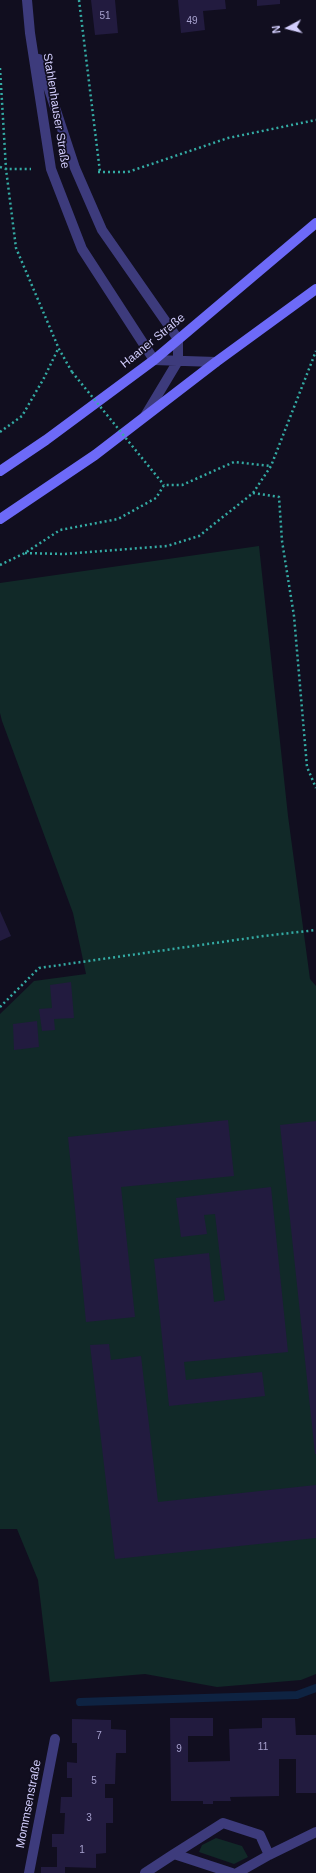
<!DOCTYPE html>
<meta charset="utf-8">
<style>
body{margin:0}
#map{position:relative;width:316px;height:1873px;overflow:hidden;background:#110e1f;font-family:Helvetica,sans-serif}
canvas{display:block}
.north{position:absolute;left:268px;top:8px;width:40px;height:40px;-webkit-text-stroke:3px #110e1f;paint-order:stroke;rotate:263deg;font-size:11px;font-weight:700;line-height:16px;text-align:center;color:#d3cefd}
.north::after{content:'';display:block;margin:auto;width:14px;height:18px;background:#d3cefd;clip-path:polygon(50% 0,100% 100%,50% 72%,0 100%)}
</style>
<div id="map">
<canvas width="316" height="1873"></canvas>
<div class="north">N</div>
</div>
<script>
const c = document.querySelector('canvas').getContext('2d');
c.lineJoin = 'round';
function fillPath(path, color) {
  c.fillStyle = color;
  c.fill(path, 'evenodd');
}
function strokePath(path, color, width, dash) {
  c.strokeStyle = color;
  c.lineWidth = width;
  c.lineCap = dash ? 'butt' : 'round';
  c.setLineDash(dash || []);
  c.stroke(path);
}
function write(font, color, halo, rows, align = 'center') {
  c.font = font + ' Helvetica,sans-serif';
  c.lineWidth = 3.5;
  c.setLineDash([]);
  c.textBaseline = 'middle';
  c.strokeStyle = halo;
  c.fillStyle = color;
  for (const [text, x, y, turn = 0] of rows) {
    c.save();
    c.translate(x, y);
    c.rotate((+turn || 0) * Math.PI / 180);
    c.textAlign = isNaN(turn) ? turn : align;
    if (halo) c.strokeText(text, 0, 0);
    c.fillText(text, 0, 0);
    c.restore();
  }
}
fillPath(new Path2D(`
 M259,546l29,270 22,163 6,7v688l-15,6 -84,7 -72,-13 -95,8 -12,-102 -21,-51h-17v-515l34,-33 52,-7 -13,-61 -71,-192 -2,-8v-130z
 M216,1838l26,8 6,11 -14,7 -35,-12 3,-7z`), '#112928');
strokePath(new Path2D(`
 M80,1702l217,-7 19,-7`), '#0e2342', 8);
fillPath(new Path2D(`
 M91,0h24l3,33 -23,2z
 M178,0h47l1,9 -23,2 2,19 -24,3z
 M257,0h23v4l-23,2z
 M0,911l11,25 -11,5z
 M71,982l3,36 -20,1 1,11 -13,1 -3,-22 13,-1 -2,-23z
 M37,1021l2,26 -25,3 -1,-26z
 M228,1120l6,56 -113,11 14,130 -49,5 -18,-185z
 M316,1121v333h-1l-35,-329z
 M271,1187l17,165 -104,10 2,18 76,-8 3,24 -96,10 -15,-147 55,-6 5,49 11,-2 -10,-86 -11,1 3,19 -26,3 -5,-39z
 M109,1344l2,16 30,-4 17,146 158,-17v53l-201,21 -25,-214z
 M170,1718h43v18h-25v26l42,-1 -1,-32 33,-1v-10h33l1,17h20v58h-20v-34h-17v37l-49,1 1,4h-18v3h-10v-3h-32z
 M72,1719l39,1v9l15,1v23h-10l-1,31h-10v14h8v25h-7v30l-10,1v14l-31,-1v6h-24v-6h16v-20h-5v-13h12l1,-21h-5l1,-16h11v-19h-5v-16l10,1v-20h-5z`), '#221b3f');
strokePath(new Path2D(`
 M79,0l21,172
 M0,68l6,101 10,79 43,101 13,23
 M0,167l6,2h25
 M98,172h30l100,-34 88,-18
 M0,432l22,-16 22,-38 14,-29
 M253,493l26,4 3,44 12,75 13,151 9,21
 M25,553l39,1 103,-8 32,-10 54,-43 18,-27 45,-115
 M0,565l25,-12 35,-23 58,-11 38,-21 8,-13h18l52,-23 37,4
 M0,1007l39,-39 225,-32 52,-6`), '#34aba4', 2.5, [2, 3]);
strokePath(new Path2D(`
 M174,1854l49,-31 37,12 9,20 47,-23
 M29,1873l26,-134
 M145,1873l29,-19 58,19
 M237,1873l32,-18`), '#3d3b7c', 10);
strokePath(new Path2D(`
 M27,0l3,33 21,136 31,80 72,111 62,2
 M39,59l36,109 27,62 76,109v22l-33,55`), '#3d3b7c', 10);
strokePath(new Path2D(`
 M0,471l46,-31 108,-80 162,-137
 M0,519l95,-64 121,-93 100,-73`), '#6d6af8', 10);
strokePath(new Path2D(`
 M72,372l92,113`), '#34aba4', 2.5, [2, 3]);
write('10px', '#a7a1ce', null, [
 ["51",105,16],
 ["49",192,21],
 ["7",99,1736],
 ["11",263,1747],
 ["9",179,1749],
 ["5",94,1781],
 ["3",89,1818],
 ["1",82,1850]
]);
write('12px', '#d3cefd', '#110e1f', [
 ["Stahlenhauser Straße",56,111,81],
 ["Haaner Straße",153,341,-39],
 ["Mommsenstraße",29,1804,-79]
]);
</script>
